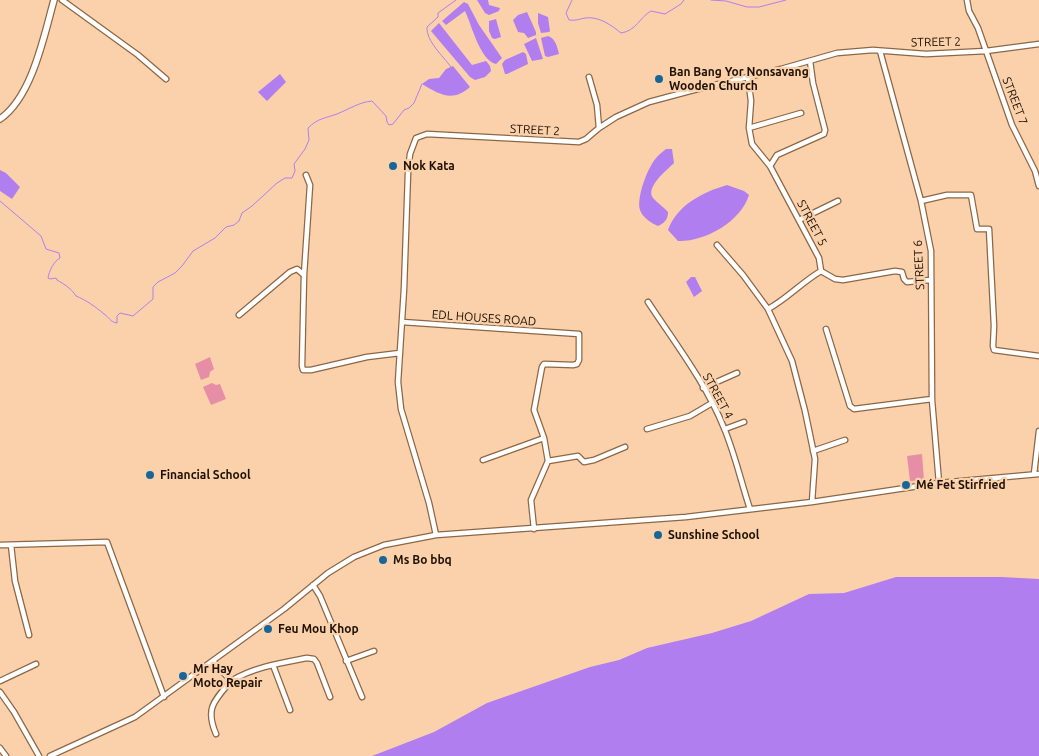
<!DOCTYPE html>
<meta charset="utf-8">
<style>
body{margin:0}
canvas{display:block;background:#fbd1ab}
</style>
<canvas width="1039" height="756"></canvas>
<script>
const c = document.querySelector('canvas').getContext('2d');
c.lineJoin = 'round';
function fillPath(path, color) {
  c.fillStyle = color;
  c.fill(path, 'evenodd');
}
function strokePath(path, color, width, dash) {
  c.strokeStyle = color;
  c.lineWidth = width;
  c.lineCap = dash ? 'butt' : 'round';
  c.setLineDash(dash || []);
  c.stroke(path);
}
function write(font, color, halo, rows, align = 'center') {
  c.font = font + ' Ubuntu,sans-serif';
  c.lineWidth = 4.5;
  c.setLineDash([]);
  c.textBaseline = 'middle';
  c.strokeStyle = halo;
  c.fillStyle = color;
  for (const [text, x, y, turn = 0] of rows) {
    c.save();
    c.translate(x, y);
    c.rotate((+turn || 0) * Math.PI / 180);
    c.textAlign = isNaN(turn) ? turn : align;
    if (halo) c.strokeText(text, 0, 0);
    c.fillText(text, 0, 0);
    c.restore();
  }
}
fillPath(new Path2D(`
 M210,357l4,12 -4,3 -1,5 -8,3 -6,-16z
 M212,383l4,2 4,-1 6,15 -15,6 -8,-18z
 M922,454l2,26 -14,1 -3,-25z`), '#e68ea5');
fillPath(new Path2D(`
 M477,0h11l1,5 11,3 -1,3 -10,4 -4,-2z
 M464,2l4,2 11,21 23,33 -6,6c-16,-4 -24,-38 -31,-53l-19,14 -4,-4z
 M527,12l9,20v3l-8,3 -4,-5 -6,-1 -5,-12 5,-5z
 M538,13l10,4 2,14 -1,1 -8,1 -3,-10z
 M496,19l5,18 -6,2 -3,-1 -3,-7v-10z
 M439,23l33,42 14,-4 4,5 1,5 -6,6 -10,3 -5,-3 -39,-46z
 M548,36c8,3 9,11 11,18l-11,3 -3,-1 -4,-18z
 M536,38l7,21 -11,2 -8,-17z
 M523,52l3,2 2,10 -21,10h-2l-3,-10 3,-4z
 M453,66l17,21c-18,16 -31,7 -48,-3l7,-5 10,-1 7,-9z
 M280,74l6,8 -19,19 -9,-9z
 M666,149h6l2,14c-7,7 -29,24 -21,35 4,5 11,9 15,14 0,7 -3,11 -10,14 -7,-3 -16,-9 -18,-16 -4,-12 8,-44 17,-53 2,-3 6,-5 9,-8z
 M0,170l6,3 14,14 -8,12 -12,-8z
 M727,185l17,6 5,4c-8,27 -45,47 -71,46l-10,-11c9,-25 35,-38 59,-45z
 M691,277h4l7,14 -8,6 -8,-15z
 M896,577h106l37,2v177h-667l62,-24 53,-29 103,-36 29,-7 28,-12 65,-15 39,-12 58,-27 35,-1z`), '#b17eef');
strokePath(new Path2D(`
 M572,0l-6,13 3,7c7,1 10,-1 16,-2 14,-2 26,7 36,15 15,-2 19,-16 30,-22l14,3 16,-10 3,-4
 M711,0l15,1 21,6h12l27,-7
 M451,67c-8,-11 -25,-26 -24,-40l11,-10v-4l18,-13
 M0,201l41,35 5,13 13,4 1,5c-6,3 -11,13 -12,20l2,1 6,-1 1,2c7,4 15,9 19,16 10,4 20,11 28,18 5,3 6,8 13,9v-7l3,-3 13,3 20,-17v-12l5,-5 17,-9 7,-7 11,-15 22,-13 11,-11 8,-2 5,-4 3,-8 10,-7 25,-23 8,-5h7l3,-7 -1,-7 11,-15 4,-9 -1,-12c10,-10 18,-10 29,-14 12,-5 23,-12 35,-13l14,15 1,6 2,3 4,-1 11,-14 5,-2 5,-5 8,-19`), '#b17eef', 1);
const minor = new Path2D(`
 M62,0l76,55 28,24
 M967,0l2,11 9,17 34,97 23,46 4,15
 M880,51l41,150 10,50 1,149 7,83
 M589,77l8,28 2,23
 M748,78l3,23 -2,27 3,16 18,22 49,92 2,13c-19,11 -34,28 -53,38l24,52 13,50 10,48 -3,43
 M749,128l52,-15
 M770,166l7,-11 47,-21 1,-4 -12,-47 -3,-22
 M921,201l26,-6h24l6,34h12l5,97 -1,20 1,4 45,6
 M799,220l39,-19
 M717,245l26,30 25,34
 M821,271l14,8 8,1 52,-9 7,1 2,7 3,3 23,-2
 M304,275l6,-90 -4,-10
 M648,302c27,41 58,81 76,126 11,26 17,54 26,81
 M239,315l51,-43 7,-3 7,6 -2,91 1,4h8l56,-13 33,-4
 M402,322l177,12v26l-2,4 -4,1 -29,-1 -2,3 -8,43 10,28 4,23 -17,39 3,29
 M826,329l24,77 4,3 78,-10
 M703,388l34,-15
 M647,429l43,-13 22,-13
 M725,429l19,-7
 M813,451l32,-11
 M483,460l61,-22
 M548,461l30,-5 6,6 10,-2 31,-13
 M1034,474l5,-43
 M436,535l-7,-32 -28,-94 -3,-27 6,-93 4,-116 2,-19 6,-16 11,-4 152,8 7,-3 13,-11 17,-11 33,-15 41,-11 91,-22 56,-16 36,-3 53,4 60,-3 53,-7
 M0,545l107,-3 57,155
 M11,545l4,36 14,54
 M313,585l7,11 42,101
 M213,661l18,20c23,-14 50,-18 76,-23l7,1 3,4 13,34
 M346,661l28,-10
 M273,665l17,45
 M0,681l36,-17
 M0,692l14,20 25,44
 M216,734c-11,-26 -2,-33 15,-53
 M0,748l6,8
 M50,756l85,-39 149,-108 44,-36 26,-16 30,-12 52,-10 250,-18 126,-15 127,-19 100,-9`);
const tertiary = new Path2D(`
 M0,119c32,-22 44,-83 54,-119`);
strokePath(minor, '#8d6745', 7);
strokePath(tertiary, '#8d6745', 8);
strokePath(minor, '#fff', 4.5);
strokePath(tertiary, '#fff', 5.5);
for (const [x, y, r, color] of [
 [659,79,5,"#186699"],
 [393,166,5,"#186699"],
 [150,475,5,"#186699"],
 [906,485,5,"#186699"],
 [658,535,5,"#186699"],
 [383,560,5,"#186699"],
 [268,629,5,"#186699"],
 [183,676,5,"#186699"]
]) {
  const dot = new Path2D();
  dot.arc(x, y, r, 0, 2 * Math.PI);
  c.fillStyle = color;
  c.fill(dot);
  strokePath(dot, '#fbd1ab', 2);
}
write('12px', '#1f1104', '#fbd1ab', [
 ["STREET 2",936,42,-1],
 ["STREET 7",1015,101,69],
 ["STREET 2",535,130,3],
 ["STREET 5",812,223,62],
 ["STREET 6",919,265,-93],
 ["EDL HOUSES ROAD",484,318,4],
 ["STREET 4",718,396,61]
]);
write('bold 12px', '#1f1104', '#fbd1ab', [
 ["Ban Bang Yor Nonsavang",669,72],
 ["Wooden Church",669,86],
 ["Nok Kata",403,166],
 ["Financial School",160,475],
 ["Mé Fet Stirfried",916,485],
 ["Sunshine School",668,535],
 ["Ms Bo bbq",393,560],
 ["Feu Mou Khop",278,629],
 ["Mr Hay",193,669],
 ["Moto Repair",193,683]
], 'left');
</script>
